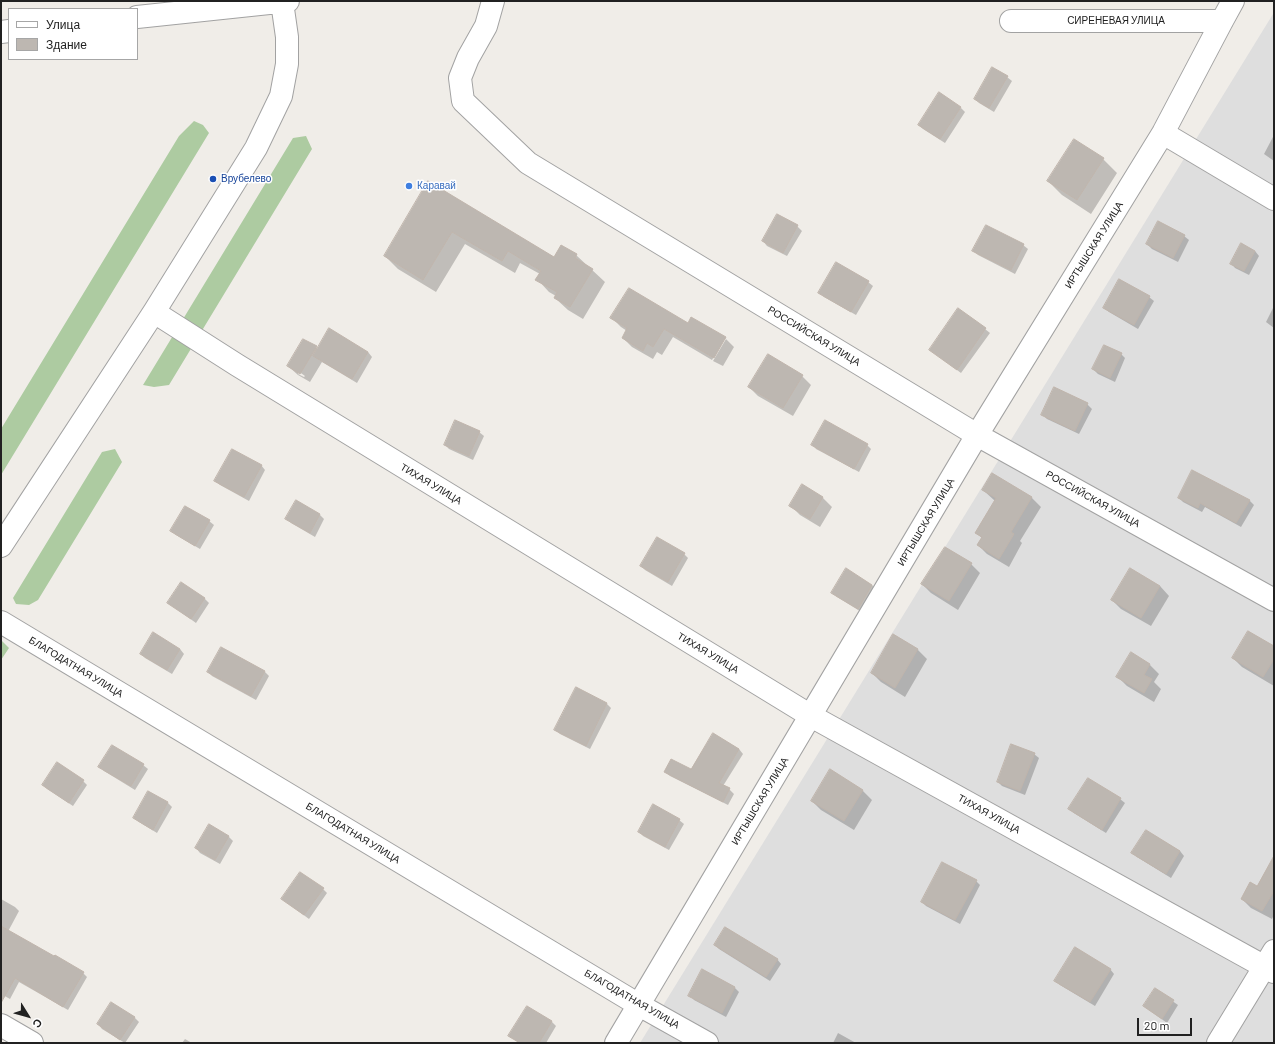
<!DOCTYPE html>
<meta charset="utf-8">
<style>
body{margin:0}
#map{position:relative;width:1275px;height:1044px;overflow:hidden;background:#f0ede8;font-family:Barlow,sans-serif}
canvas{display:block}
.frame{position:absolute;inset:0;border:2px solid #212121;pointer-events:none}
.legend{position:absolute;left:8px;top:8px;width:130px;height:52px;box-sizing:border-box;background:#fff;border:1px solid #a6a6a6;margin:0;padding:5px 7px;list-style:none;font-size:12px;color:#212121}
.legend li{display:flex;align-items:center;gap:8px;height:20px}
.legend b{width:20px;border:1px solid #a6a6a6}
.north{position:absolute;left:8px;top:996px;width:40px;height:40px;-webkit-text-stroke:3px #fff;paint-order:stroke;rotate:127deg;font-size:11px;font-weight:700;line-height:16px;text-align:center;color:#212121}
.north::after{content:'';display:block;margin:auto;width:14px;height:18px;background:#212121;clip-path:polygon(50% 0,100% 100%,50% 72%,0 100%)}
.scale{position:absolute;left:1137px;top:1018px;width:55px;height:18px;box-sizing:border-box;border:2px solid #212121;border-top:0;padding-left:5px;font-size:12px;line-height:14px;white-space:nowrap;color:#212121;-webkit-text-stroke:3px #fff;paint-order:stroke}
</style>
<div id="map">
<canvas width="1275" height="1044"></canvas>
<div class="frame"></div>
<ul class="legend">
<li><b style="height:5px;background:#fff"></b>Улица</li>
<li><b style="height:11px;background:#bdb7b1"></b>Здание</li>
</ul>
<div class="north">С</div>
<div class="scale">20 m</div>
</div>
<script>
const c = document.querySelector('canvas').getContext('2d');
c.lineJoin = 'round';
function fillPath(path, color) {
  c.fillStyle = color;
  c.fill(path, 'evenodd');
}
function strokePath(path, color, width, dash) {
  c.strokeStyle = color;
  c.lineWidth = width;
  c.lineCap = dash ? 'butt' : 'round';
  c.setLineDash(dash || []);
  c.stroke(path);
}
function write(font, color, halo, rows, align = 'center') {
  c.font = font + ' Barlow,sans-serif';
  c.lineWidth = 3;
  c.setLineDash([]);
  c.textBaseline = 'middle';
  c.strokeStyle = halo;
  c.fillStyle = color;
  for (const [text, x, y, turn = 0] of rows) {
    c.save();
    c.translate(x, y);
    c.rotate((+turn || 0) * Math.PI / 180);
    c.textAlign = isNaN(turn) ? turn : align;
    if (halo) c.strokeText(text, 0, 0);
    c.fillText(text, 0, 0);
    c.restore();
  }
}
fillPath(new Path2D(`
 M1273,14h1v1029h-634z`), '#dedede');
fillPath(new Path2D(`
 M194,121l9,4 6,8 -208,342v-46l178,-293z
 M306,136l6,13 -143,236 -15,2 -11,-2 150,-247z
 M115,449l7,13 -84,138 -9,5 -13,-1 -3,-6 89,-146z
 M1,640l8,8 -8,12z`), '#adcba1');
fillPath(new Path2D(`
 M1007,77l5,4 -18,31 -15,-9 -4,-4z
 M961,108l4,4 -20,31 -22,-14 -4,-4z
 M1274,135v26l-10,-7z
 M1103,159l14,14 -26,41 -29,-19 -14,-14z
 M429,182l126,76 21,-3 29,27 -22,37 -15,-9 -13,-12 1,-2 -7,-4 -12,-13 3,-5 -20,-11 -5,10 -50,-29 -29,48 -38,-23 -13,-13z
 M797,226l5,5 -15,25 -20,-10 -4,-5z
 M1184,236l5,4 -11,22 -26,-13 -5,-5z
 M1023,245l5,4 -13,25 -37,-19 -5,-4z
 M1255,251l4,5 -10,19 -14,-7 -4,-5z
 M837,264l31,18 5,4 -17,29 -32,-18 -4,-4z
 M1120,281l29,16 5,4 -16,28 -29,-17 -5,-4z
 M1274,306v22l-8,-6z
 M612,318l76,6 37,14 9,9 -11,19 -10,-5 13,-22h-2l-12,21 -39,-23 -11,18 -5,-3 -4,7 -21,-12 -9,-9 4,-7 -6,-4z
 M985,329l5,4 -29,40 -31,-23z
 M316,347l2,2 50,3 4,5 -15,26 -35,-21 -12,20 -12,-7 -10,-9zM298,371l7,5 -1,1 -6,-3z
 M1121,354l4,4 -10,24 -17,-8 -5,-5z
 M802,376l9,9 -18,31 -35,-20 -9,-9z
 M1087,404l5,5 -13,25 -32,-15 -5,-5z
 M479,432l5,4 -11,24 -24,-11 -4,-4z
 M812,444l55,1 4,4 -12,23 -43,-23z
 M261,465l4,5 -16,31 -29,-16 -5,-4z
 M1193,472l57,29 4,4 -13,22 -36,-20 -3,5 -19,-10 -4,-4z
 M992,475l40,23 9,9 -21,34 2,2 -13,24 -22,-13 -9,-9 4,-7 -6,-5 19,-32 -12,-11z
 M803,485l20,13 9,9 -12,20 -20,-12 -9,-9z
 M297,502l23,13 4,4 -9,18 -24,-14 -4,-4z
 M209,521l5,4 -14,24 -24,-14 -4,-4z
 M684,554l4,4 -16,28 -27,-16 -4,-4z
 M971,564l9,9 -22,37 -27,-17 -9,-9z
 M846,570l26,15 4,5 -13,23 -26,-16 -5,-5z
 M181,583l24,16 4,4 -13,20 -28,-20z
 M1160,586l9,10 -18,30 -30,-17 -9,-9z
 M894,635l24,15 9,9 -22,38 -24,-15 -9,-9z
 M1274,648v38l-32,-19 -9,-9z
 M180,649l4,5 -12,20 -27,-16 -4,-4z
 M1131,654l19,11 9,9 -5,8 7,7 -7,13 -27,-16 -9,-9z
 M208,672h57l4,4 -13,24 -44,-24z
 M576,689l31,15 4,4 -21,41 -30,-15 -5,-4z
 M714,734l25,15 4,5 -20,32 6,3 5,5 -6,11 -58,-29 -5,-4 26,-2z
 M1034,754l5,4 -14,37 -23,-9 -4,-4z
 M143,765l5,4 -13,21 -31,-19 -4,-4z
 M830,771l33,20 9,9 -18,30 -33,-20 -9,-9z
 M83,781l4,4 -14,21 -26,-17 -4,-4z
 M149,793l19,10 4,4 -15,26 -18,-11 -5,-4z
 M1120,799l5,4 -19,30 -32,-20 -4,-4z
 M679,820l5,4 -15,26 -26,-14 -4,-4z
 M210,826l19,11 4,4 -13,23 -20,-11 -4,-5z
 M1146,831l34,20 4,5 -13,22 -34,-21 -4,-4z
 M1274,866v49l-2,4 -21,-11 -9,-9 15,-12z
 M976,881l4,4 -20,39 -34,-18 -4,-4z
 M323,889l4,4 -18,26 -27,-20z
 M1,899l14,8 4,4 -15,28 -3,-2z
 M715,945l62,14 4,5 -11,17 -51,-32z
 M1,954l82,19 4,4 -19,33 -49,-28 -9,17 -9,-5z
 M1110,969l4,5 -19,32 -35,-21 -4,-4z
 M702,971l33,17 4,4 -13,25 -32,-17 -4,-5z
 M1155,989l23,16 -11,18 -23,-17z
 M112,1003l23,15 4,4 -14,21 -23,-14 -4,-5z
 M527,1007l25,15 4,4 -10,17h-27l-9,-7z
 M838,1033l18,10h-23z
 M185,1039l7,4h-10z`), '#0003');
const building = new Path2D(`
 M992,67l16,9 -19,32 -15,-9z
 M939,92l22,15 -21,32 -22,-14z
 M1074,139l30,19 -27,42 -30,-19z
 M428,181l126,76 7,-12 16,9 -2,4 18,11 -23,38 -16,-9 3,-6 -22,-12 6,-9 -33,-20 -6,10 -50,-29 -29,48 -39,-24z
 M777,214l21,11 -15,28 -21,-12z
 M1158,221l27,14 -12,23 -27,-14z
 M986,225l38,19 -13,26 -39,-19z
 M1241,243l14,8 -11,20 -14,-7z
 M836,262l33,19 -18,31 -33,-19z
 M1119,279l31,17 -16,29 -31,-17z
 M629,288l59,35 3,-6 35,20 -12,21 -50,-29 -11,18 -6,-4 -4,8 -21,-13 5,-10 -17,-10z
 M958,308l28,20 -29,42 -28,-20z
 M329,328l39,24 -16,27 -39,-23z
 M303,339l14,7 -17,28 -13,-8z
 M1104,345l18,8 -12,25 -18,-9z
 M768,354l35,21 -20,33 -35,-21z
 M1054,387l34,16 -13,28 -34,-16z
 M455,420l25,11 -11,25 -25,-11z
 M825,420l43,24 -14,25 -43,-24z
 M232,449l30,16 -18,32 -30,-16z
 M1192,470l58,30 -14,23 -36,-20 -2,5 -20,-10z
 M992,473l40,24 -21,35 3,2 -15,25 -22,-14 5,-8 -7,-4 21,-35 -14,-8z
 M802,484l21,13 -13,22 -21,-13z
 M296,500l24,14 -10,19 -25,-14z
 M185,506l25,14 -15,26 -25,-15z
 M657,537l28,16 -17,29 -28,-16z
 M945,547l27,16 -23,38 -28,-17z
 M846,568l26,17 -14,24 -27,-16z
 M1130,568l30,18 -19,32 -30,-18z
 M181,582l24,16 -14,21 -24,-16z
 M1248,631l26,15v13l-11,18 -31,-19z
 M153,632l27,17 -13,21 -27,-16z
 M893,634l25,15 -23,39 -24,-15z
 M221,647l44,24 -14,25 -44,-24z
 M1131,652l19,12 -6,11 8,4 -8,14 -28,-16z
 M576,687l31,16 -21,43 -32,-16z
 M713,733l26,16 -20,34 11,5 -7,14 -59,-30 7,-13 20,10z
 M1011,744l24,9 -15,38 -23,-9z
 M112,745l32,19 -13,22 -33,-19z
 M57,762l27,18 -15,23 -27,-18z
 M830,769l33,21 -19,31 -33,-20z
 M1088,778l33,20 -19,32 -34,-21z
 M148,791l20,11 -15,28 -20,-12z
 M653,804l27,15 -15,28 -27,-15z
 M209,824l20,12 -14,24 -20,-12z
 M1146,830l34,21 -14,23 -35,-21z
 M1274,856v35l-12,20 -21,-12 9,-17 7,4z
 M942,862l35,18 -22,40 -34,-18z
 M300,872l24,16 -20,27 -23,-16z
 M1,926l53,30 1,-1 29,17 -21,35 -48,-29 -14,25z
 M725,927l53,32 -12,18 -52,-32z
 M1075,947l36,22 -21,33 -36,-21z
 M702,969l33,18 -13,26 -34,-17z
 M1155,988l19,12 -12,19 -19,-13z
 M111,1002l24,15 -15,23 -23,-16z
 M527,1006l25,15 -13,22h-19l-12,-7z`);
fillPath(building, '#bdb7b1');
strokePath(building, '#c0b5ac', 1);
const minor = new Path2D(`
 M493,1l-7,25 -18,32 -8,20 3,23 65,62 449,272 297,165
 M137,17l151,-16
 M1011,21h211
 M1,32l8,-1
 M1163,133l111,66
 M154,312l83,53 574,351 463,256
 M1,546l153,-234 102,-164 25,-52 6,-32v-27l-5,-35
 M1,622l638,383 68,38
 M1,1025l31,18
 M616,1043l361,-608 186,-302 59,-112 11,-20
 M1218,1043l56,-92`);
strokePath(minor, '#a2a2a2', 24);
strokePath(minor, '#fff', 22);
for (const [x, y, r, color] of [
 [213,179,4,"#1a4fb4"],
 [409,186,4,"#3f7fe0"]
]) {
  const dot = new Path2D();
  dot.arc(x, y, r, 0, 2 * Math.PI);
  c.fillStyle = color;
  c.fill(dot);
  strokePath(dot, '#fff', 1.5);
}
write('10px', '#212121', '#fff', [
 ["СИРЕНЕВАЯ УЛИЦА",1116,21],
 ["ИРТЫШСКАЯ УЛИЦА",1094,245,-58],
 ["РОССИЙСКАЯ УЛИЦА",814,336,31],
 ["ТИХАЯ УЛИЦА",431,484,31],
 ["РОССИЙСКАЯ УЛИЦА",1093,499,29],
 ["ИРТЫШСКАЯ УЛИЦА",926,522,-59],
 ["ТИХАЯ УЛИЦА",708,653,31],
 ["БЛАГОДАТНАЯ УЛИЦА",76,667,31],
 ["ИРТЫШСКАЯ УЛИЦА",760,801,-59],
 ["ТИХАЯ УЛИЦА",989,814,29],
 ["БЛАГОДАТНАЯ УЛИЦА",353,833,31],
 ["БЛАГОДАТНАЯ УЛИЦА",632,999,30]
]);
write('10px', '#164399', '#fff', [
 ["Врубелево",221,179]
], 'left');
write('10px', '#366cbe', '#fff', [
 ["Каравай",417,186]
], 'left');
</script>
